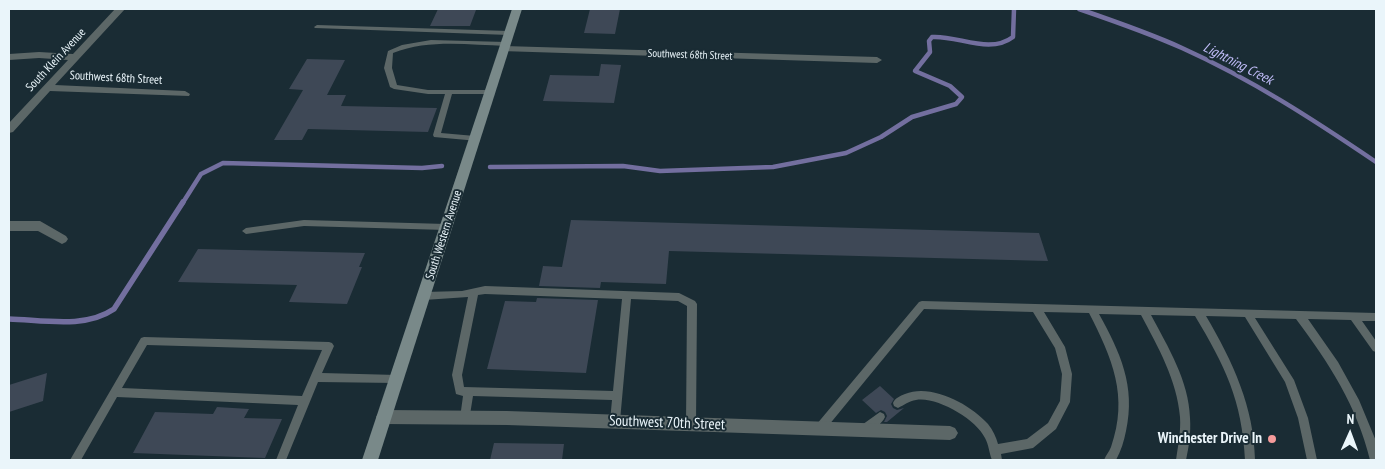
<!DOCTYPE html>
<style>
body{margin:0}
#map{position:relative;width:1385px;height:469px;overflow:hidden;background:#1a2c34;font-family:"PT Sans Narrow",sans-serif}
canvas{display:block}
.frame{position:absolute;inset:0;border:10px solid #eaf5fa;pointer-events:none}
.north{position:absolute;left:1325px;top:409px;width:50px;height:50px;-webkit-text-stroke:4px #1a2c34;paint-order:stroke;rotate:2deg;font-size:14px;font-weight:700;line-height:20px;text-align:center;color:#eaf5fa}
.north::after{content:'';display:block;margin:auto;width:18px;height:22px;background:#eaf5fa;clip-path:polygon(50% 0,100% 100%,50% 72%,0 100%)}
</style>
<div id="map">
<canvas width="1385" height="469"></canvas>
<div class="frame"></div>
<div class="north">N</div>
</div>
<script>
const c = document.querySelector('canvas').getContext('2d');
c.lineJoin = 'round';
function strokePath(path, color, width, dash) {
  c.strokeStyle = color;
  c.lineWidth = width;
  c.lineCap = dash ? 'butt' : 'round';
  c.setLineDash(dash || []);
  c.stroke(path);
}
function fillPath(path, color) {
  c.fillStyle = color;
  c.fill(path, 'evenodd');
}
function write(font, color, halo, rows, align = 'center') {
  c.font = font + ' "PT Sans Narrow",sans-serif';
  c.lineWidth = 4;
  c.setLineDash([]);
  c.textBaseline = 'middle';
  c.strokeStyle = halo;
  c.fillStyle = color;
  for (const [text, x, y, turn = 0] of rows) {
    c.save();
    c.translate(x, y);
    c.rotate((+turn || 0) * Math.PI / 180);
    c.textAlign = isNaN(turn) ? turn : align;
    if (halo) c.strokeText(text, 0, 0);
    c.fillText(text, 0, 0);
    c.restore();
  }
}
strokePath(new Path2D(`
 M1079,9c35,12 70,24 103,39 69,31 132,72 194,114
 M490,167l133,-1 37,5 113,-4 73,-14 35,-16 31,-20 44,-13 6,-7 -12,-11 -35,-15 15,-19 -1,-11 3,-4c26,-2 57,18 81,0l1,-28
 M182,204l19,-30 22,-11 199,5 20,-2`), '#736f9f', 4.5);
strokePath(new Path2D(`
 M9,319c34,1 76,10 105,-10l69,-107`), '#736f9f', 5.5);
fillPath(new Path2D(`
 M438,9h29v1h9l-6,16h-40z
 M590,9h30l-5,25 -31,-1z
 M307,59l38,1 -18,35h19l-5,11 96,2 -9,24 -120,-3 -6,11h-28l29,-50 -14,-1z
 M601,64l20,1 -7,38 -71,-2 7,-26 49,1z
 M571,220l468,13 9,28 -379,-10 -3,33 -65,-2 -1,6 -61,-2 4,-20 19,1z
 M198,249l167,4 -6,14h3l-15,37 -58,-2 8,-17 -119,-3z
 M537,298l61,2 -12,73 -99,-4 18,-68 31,1z
 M47,373l-4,28 -34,11v-27z
 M880,386l14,13 -3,5 2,4 4,2 7,-2 -17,14h-3l3,-6 -2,-4 -4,-2 -5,3 -14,-13z
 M217,407l32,2 -5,9 38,1 -17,39 -132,-5 22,-41 58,2z
 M494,443l70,1 -2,16h-72z`), '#3e4856');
fillPath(new Path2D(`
 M317,25l192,6 3,2 -3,2 -194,-7 -1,-1z
 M431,40l75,2 3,2 -3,2c-38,-1 -77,-7 -113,7l-1,15 5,17 31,5h65l1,2 -4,2h-38l-11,39 34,3 3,1 1,2 -1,2 -44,-4 -1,-2 12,-41h-17l-34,-5 -4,-2 -6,-19 4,-17 14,-6z
 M304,220l142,4 4,3 -4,3 -142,-4 -58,8 -4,-3 4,-3z
 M485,286l194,7 16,8 2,3 -1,120 -1,3 -4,2 -4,-2 -1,-3 1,-118 -9,-5 -47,-2 -11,122 -1,3 -4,2 -4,-2 -1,-3 2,-21 -139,-4 -4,25 -4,2 -4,-2 -1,-3 3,-22 -7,-2 -4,-19 16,-78 -44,3 -3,-1 -2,-3 2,-3 3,-1 38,-1zM485,294l137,5 -9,92 -149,-4 -2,-12 16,-80z
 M922,301l454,12v8h-14l14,20v11l-3,-1 -22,-31 -43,-1 30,43 21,38 17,41v19h-6c-13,-54 -41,-97 -74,-141l-41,-1 39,62 14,38 9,42h-10l-9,-42 -13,-36 -40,-65 -39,-1c27,46 48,91 49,144h-10c-3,-60 -20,-94 -50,-144l-44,-1c17,32 38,66 39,103 1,15 -1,28 -4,42h-10c2,-14 5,-28 4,-43 -3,-37 -22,-70 -39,-102l-42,-1c21,38 37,72 27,117 -2,10 -5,20 -10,29h-12c2,-5 5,-8 7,-13 18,-51 1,-89 -22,-134l-45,-1 21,35 7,27 -2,28 -14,27 -23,19 -32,6 1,6h-10c-3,-7 -3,-15 -7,-22 -9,-19 -49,-42 -69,-38 -7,1 -12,5 -18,8l-4,-2 -1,-3c2,-5 7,-7 12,-9 26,-11 65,10 83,30 5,6 8,13 10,20l29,-5 21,-16 12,-22 2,-27 -7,-26 -22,-36 -109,-3 -100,122 -4,2 -4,-2 -1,-3 1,-3 103,-123z
 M144,337l185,5 3,1 2,3 -12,27 75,2 4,1 1,3 -1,3 -4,1 -79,-1 -32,78h-10l22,-55 -181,-8 -36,63h-11l71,-122zM147,345l175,5 -20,46 -180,-8z
 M880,412l4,2 1,3c-3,7 -14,15 -22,18l-4,-2 -1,-3 1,-3z`), '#5c6767');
fillPath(new Path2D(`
 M115,9h10l-70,76 130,6 5,3 -1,2 -139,-5 -37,41 -4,1v-10l59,-63 -29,-2 -30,2v-6l30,-2 34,2z
 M504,46l373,11 5,3 -5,3 -376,-12v-4z
 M9,221h31l26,15 2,3 -2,3 -4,2 -24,-13h-29z
 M384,410l123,1 443,15 5,2 3,5 -3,5 -5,2 -443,-15 -123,-1 -5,-2 -3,-5 3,-5z`), '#5c6767');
fillPath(new Path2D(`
 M512,9h10l-144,451h-16z`), '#798989');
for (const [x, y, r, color] of [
 [1272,439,5,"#f59b9b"]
]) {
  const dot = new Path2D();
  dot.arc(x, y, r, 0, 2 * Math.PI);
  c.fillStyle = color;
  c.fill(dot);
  strokePath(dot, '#1a2c34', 2);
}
write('11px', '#eaf5fa', '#1a2c34', [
 ["Southwest 68th Street",690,55,2]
]);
write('12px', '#eaf5fa', '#1a2c34', [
 ["South Klein Avenue",56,60,-47],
 ["Southwest 68th Street",116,78,3],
 ["South Western Avenue",444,235,-72]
]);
write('italic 14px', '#c1bdf9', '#1a2c34', [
 ["Lightning Creek",1238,64,27]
]);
write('15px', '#eaf5fa', '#1a2c34', [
 ["Southwest 70th Street",667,423,2]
]);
write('bold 15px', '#eaf5fa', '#1a2c34', [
 ["Winchester Drive In",1262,439]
], 'right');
</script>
